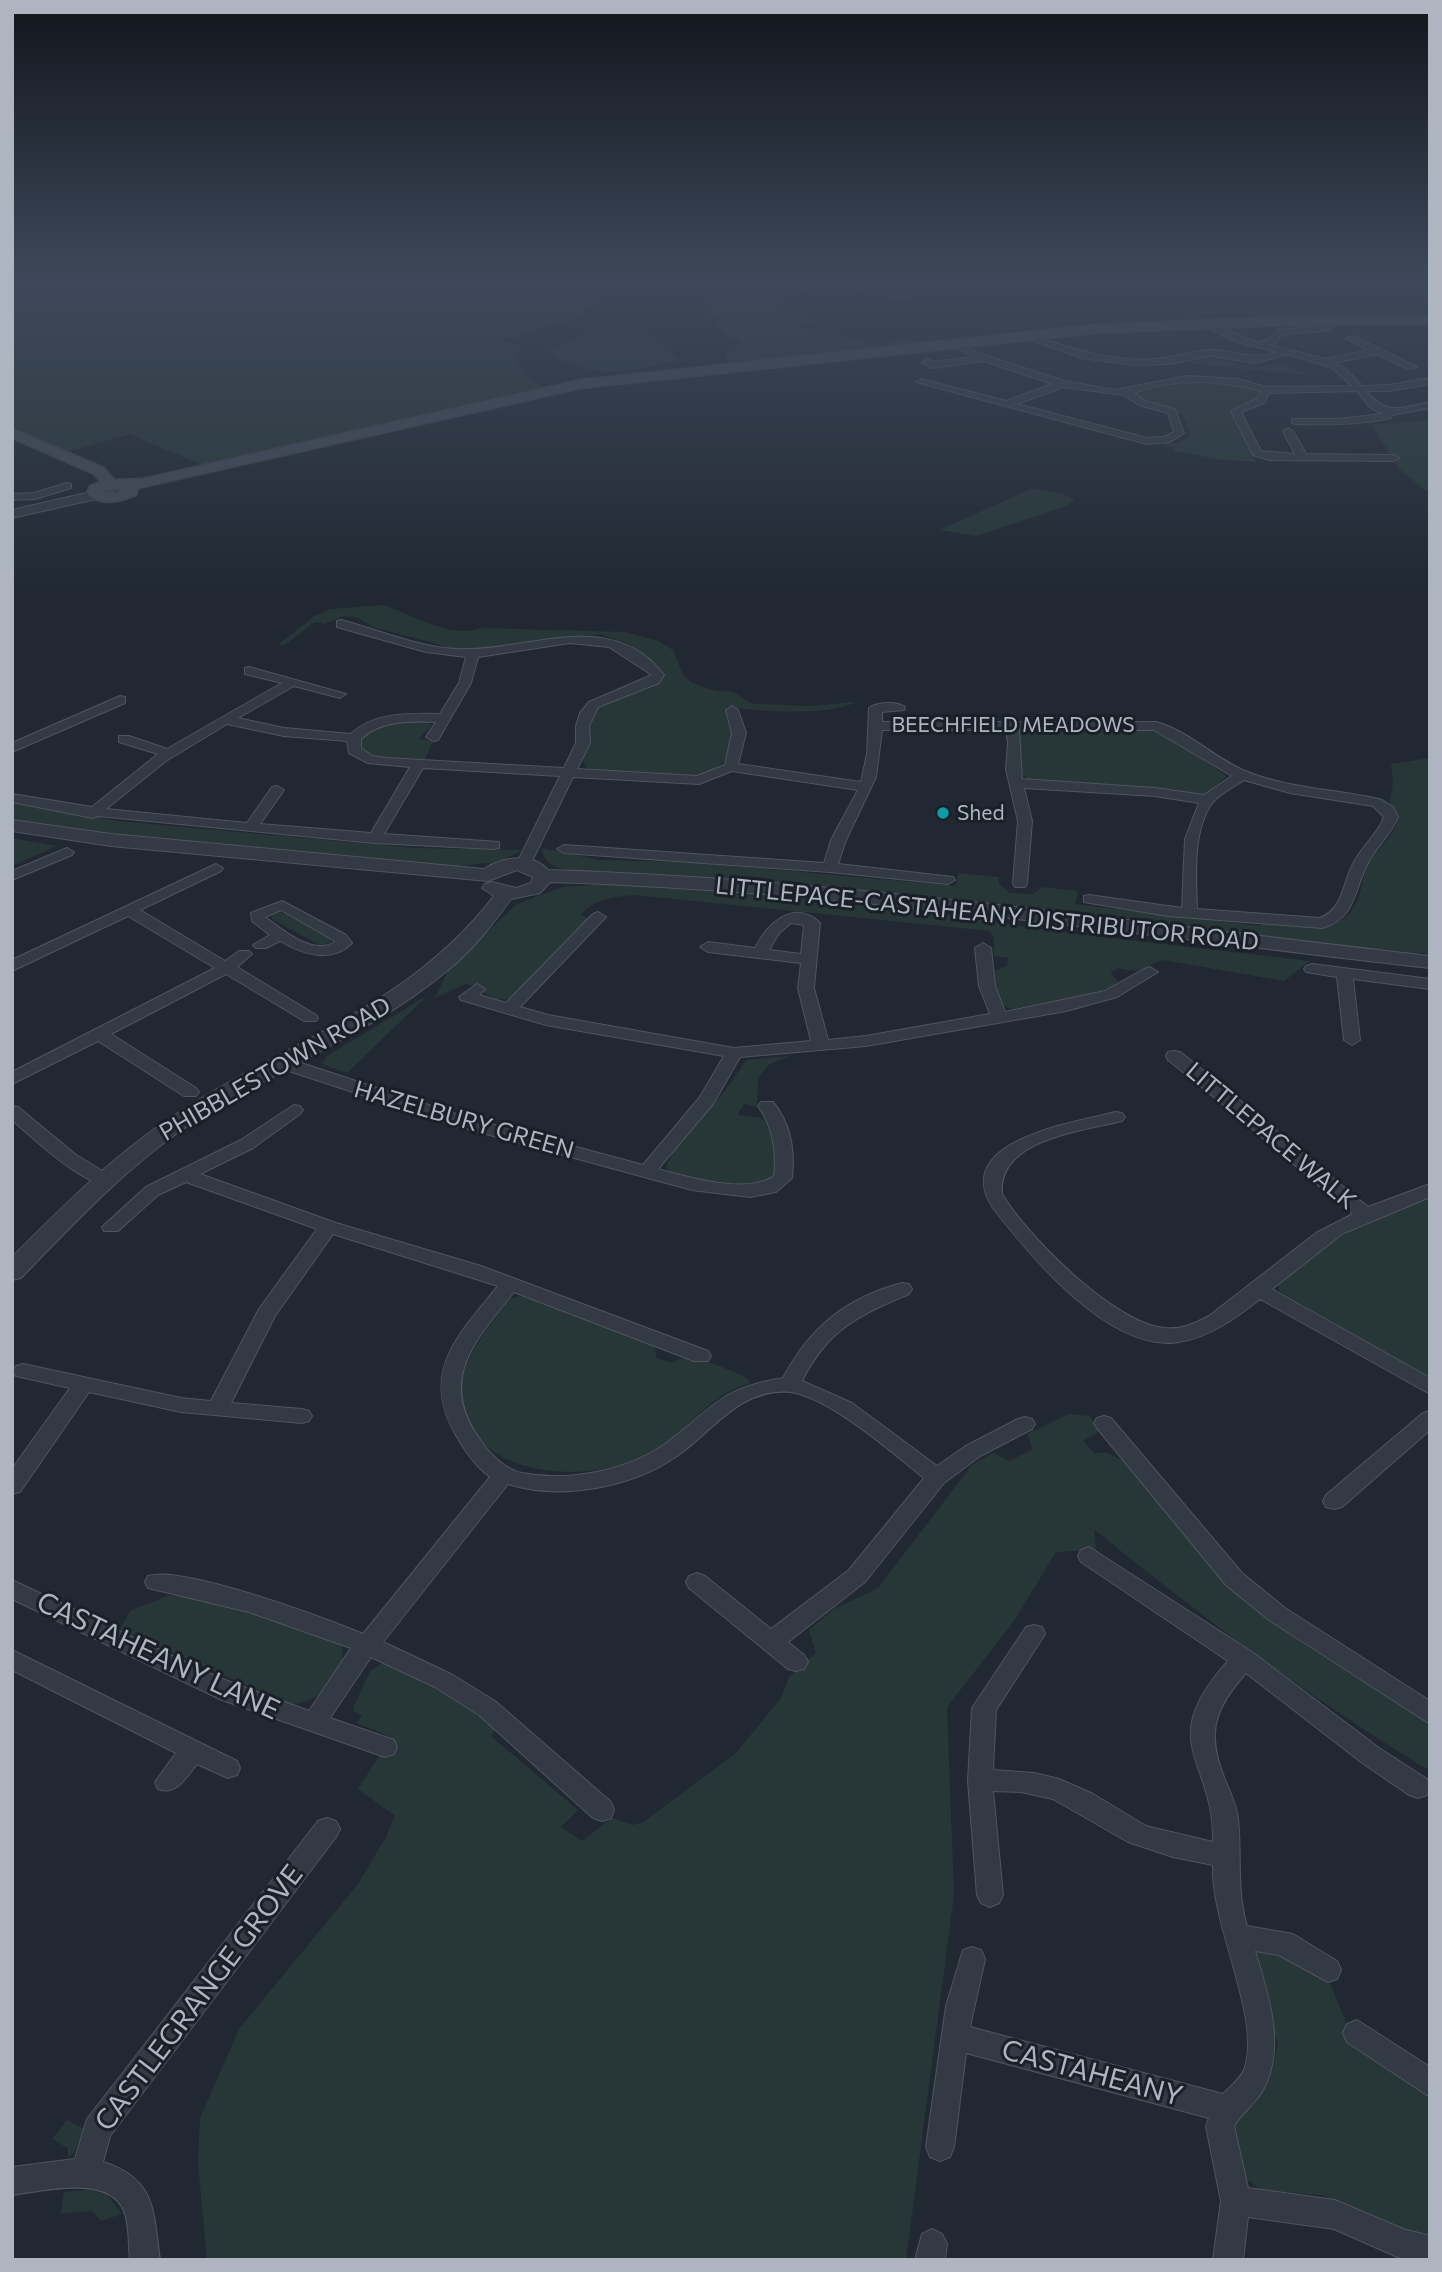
<!DOCTYPE html>
<style>
body{margin:0}
#map{position:relative;width:1442px;height:2272px;overflow:hidden;background:#212832;font-family:Commissioner,sans-serif}
canvas{display:block}
.frame{position:absolute;inset:0;border:14px solid #aeb5c0;pointer-events:none}
</style>
<div id="map">
<canvas width="1442" height="2272"></canvas>
<div class="frame"></div>
</div>
<script>
const c = document.querySelector('canvas').getContext('2d');
c.lineJoin = 'round';
function fillPath(path, color) {
  c.fillStyle = color;
  c.fill(path, 'evenodd');
}
function strokePath(path, color, width, dash) {
  c.strokeStyle = color;
  c.lineWidth = width;
  c.lineCap = dash ? 'butt' : 'round';
  c.setLineDash(dash || []);
  c.stroke(path);
}
function write(font, color, halo, rows, align = 'center') {
  c.font = font + ' Commissioner,sans-serif';
  c.lineWidth = 6;
  c.setLineDash([]);
  c.textBaseline = 'middle';
  c.strokeStyle = halo;
  c.fillStyle = color;
  for (const [text, x, y, turn = 0] of rows) {
    c.save();
    c.translate(x, y);
    c.rotate((+turn || 0) * Math.PI / 180);
    c.textAlign = isNaN(turn) ? turn : align;
    if (halo) c.strokeText(text, 0, 0);
    c.fillText(text, 0, 0);
    c.restore();
  }
}
fillPath(new Path2D(`
 M12,279h578l6,20 -5,8 -13,5 8,3 -84,25 21,9 -7,5v9l12,14 15,10 -339,79 -74,-32 -63,18 -55,-24z
 M753,279h49l5,5 11,-5h111l-23,22 -80,-15 -52,14 5,3 -5,5 10,6 14,-2 1,5 17,4 -24,3 23,8 18,-3c30,24 65,5 101,13l-204,23 -5,-12 17,-9 -2,-5 -15,-3 1,-4 -9,-3 -1,-5 9,-1 -7,-8 -17,-3 10,-1 5,-7 -13,-4 11,-1 -12,-11 5,-4 14,3z
 M597,331l49,4 34,25c-56,12 -81,22 -134,-9z
 M1211,358l44,9 25,-3 30,11 -124,-12z
 M1178,382l57,1 24,7 -2,10 -26,9 25,53 -33,-2 -51,-9 4,-4 -11,-1 -2,-3h14l13,-7 -7,-2 7,-1 -7,-18 -47,-18 -1,-4z
 M1430,420v71h-4l-27,-22 -27,-44z
 M1033,488l30,6 12,6 -9,6 -90,30 -36,-6z
 M384,605c29,10 66,34 97,23l145,4 32,9 15,9 10,25 9,8 24,8 17,1 20,12 59,2 43,-4c-22,14 -103,10 -129,4 1,13 8,24 6,37 -9,53 -98,31 -135,28l-11,-4 -3,-6c6,-17 1,-39 13,-52 16,-19 55,-11 67,-32l-5,-11 -32,-23 -26,-9 -96,15 -45,1 -86,-23 -15,-9 -14,-2 -20,8 -9,-2 -32,24 -4,-2 34,-27 17,-8z
 M421,721l11,4 -13,14 14,2 -8,18 -52,-1 -13,-11v-6c16,-18 38,-19 61,-20z
 M1021,729l137,1 69,46 -22,18 -8,1 -74,-9 -94,-6 -6,-5 -4,-42z
 M1430,758v196l-197,-18 -438,-52 -222,-13c-14,-3 -30,-5 -31,-23l56,12 92,2 266,24 2,-13 41,4v7l11,9 23,1 9,-7 36,4 -3,13 186,22 2,-5c34,4 79,19 95,-22 5,-14 5,-28 14,-40 8,-12 29,-31 26,-46l-8,-10 3,-20 -2,-19z
 M12,803l107,18 294,27 109,2 -24,12 -42,4 -305,-27 -139,-19z
 M12,838l45,8 -45,20z
 M620,883l227,17 221,33 242,28 -26,20 -121,-21 -27,11 -18,-3 -8,5 7,7 -1,5 -22,9 -83,15c-16,-5 -17,-22 -20,-37l16,-6 1,-8 -14,-2v-19l-4,-6 -355,-36c-18,1 -44,5 -54,20l6,3 -1,5 -76,75 -12,2 -14,-7v-4l-18,-5 -31,14 14,-30 68,-64 46,-17z
 M274,912l12,1 44,25 1,4 -12,3 -47,-26 -1,-5z
 M428,995l-81,78 -25,-9 5,-8z
 M789,1056l-21,9 -10,14 -1,28 -13,-3 -6,10c8,4 19,1 26,6 7,3 10,17 11,24 1,7 4,27 -1,33 -15,17 -88,5 -106,-7l-2,-3 7,-15 51,-60 22,-32z
 M1430,1197v182l-152,-89 1,-7 42,-35 21,-12z
 M518,1296l11,1 126,49 1,12 16,5c19,-14 54,7 74,14l4,6c-44,13 -61,47 -98,70 -47,28 -152,29 -180,-26 -6,-11 -13,-23 -12,-35 1,-34 31,-67 50,-93z
 M1069,1414l21,2 8,16 -15,9 11,12h14l21,11 99,122 83,63 119,73v49c-118,-72 -229,-154 -336,-242l2,21 -40,2 -42,69 -67,86 7,188 -48,365h-699l-9,-96 2,-46 39,-89 119,-145 28,-47 9,-21 -37,-27 33,-52 -34,-14 5,-8 -9,-4 1,-5 16,-35 15,-10 58,28 53,40 -5,7 87,74 -17,17 21,14 30,-23 20,7 10,-2 94,-70 45,-55 8,-21 27,-24 -7,-23 25,-21 44,-21 94,-123 21,-12 16,8 24,-12 -6,-15z
 M167,1596c58,-1 115,25 169,45l6,5c6,25 -27,64 -56,57l-166,-74 10,-18z
 M1259,1943l69,36 17,40 1,10 84,63v147l-45,-15 -44,-23 -21,-6 -59,-5 -17,-13 -11,-55 23,-20 16,-32 6,-27 -16,-44 -12,-46z
 M67,2120l17,9 -9,22 -7,7v-10l-16,-9z
 M90,2190l17,5 15,19 -21,7 -9,-10 -31,2 3,-21z`), '#273737');
const minor = new Path2D(`
 M1208,323c9,0 37,16 50,20l12,-5 7,-8 56,-5 -3,5 -50,5 -3,7 -8,3 57,14 42,-9 -22,-12 7,-2 64,31 -8,2 -33,-15 -41,9 11,6 16,17 27,-1 41,-7v6l-41,7h-23c21,25 35,17 64,11v6l-38,7 -1,3c-31,7 -64,7 -96,6l-3,-1v-4h44l47,-5 -12,-6 -14,-17 -88,2 -5,10 -23,9 20,39 34,3 -12,-23 5,-3 5,3 13,23 88,1 5,3 -5,3 -125,-1 -16,-5 -22,-44 26,-12 4,-8c-42,-11 -87,-13 -127,2l11,8 30,8 9,24 -14,9 -23,2 -231,-62 5,-3 85,22 47,-17 -70,-23 -52,7 -9,-6 5,-3 6,3 39,-5 -20,-12 3,-5 23,13 86,28 51,9 72,-14 51,3 28,8 86,-1 -20,-18 -44,-14 -32,9 -45,-7 -42,8 -35,1 -52,-7 -53,-19 4,-3c41,13 78,26 122,23 18,-1 35,-8 53,-9 25,-1 45,12 69,2l-40,-10 -29,-15zM1063,387l61,8 15,10 29,8 6,19 -10,5 -17,1 -130,-34z
 M67,483l4,1v4l-36,11 -23,1v-6l22,-1z
 M341,620c38,10 76,27 115,29 69,4 155,-44 208,26l-5,8 -61,24 -9,19 1,17 -13,26 120,7 28,-11 7,-32 -6,-23 6,-4 6,4 8,23 -8,31 123,18 6,-28 2,-46c8,-6 28,-7 36,-1l-1,3 -22,2v10h274c33,9 58,36 89,49 44,18 92,18 137,29l11,7 5,10c-7,18 -22,30 -30,46 -14,26 -12,56 -46,65l-154,-12 -84,-14v-6l5,-1 93,13 3,-69 14,-36 -44,-7 -131,-8 8,33 -5,63 -2,3h-10l-2,-3 5,-63 -12,-52 2,-26 -2,-13h-124l-6,47 -30,63 -8,24 115,13 2,3 -7,4 -118,-12 -266,-19 -7,-4 7,-4 260,18 7,-23 27,-50 -126,-19 -33,13 -126,-7 -43,88 -7,4 -7,-4 44,-89 -137,-8 -39,66 115,8v6l-5,1 -120,-6 -276,-27 -5,2 -81,-16v-8l80,13 66,-53 -39,-12v-6h10l38,13 115,-66 -37,-9v-6l4,-1 97,27 -6,4 -46,-12 -56,32 46,10 67,6c23,-22 59,-21 89,-20l19,-31 7,-26 -40,-5 -89,-25v-6zM570,643l39,4 43,28 -63,27 -9,11 -4,13v17l-12,25 -178,-10 -14,-2 -11,-8v-9c20,-19 49,-18 75,-17l-10,15 7,4 5,-1 33,-57 7,-26zM227,724l57,12 63,5 2,12 19,10 42,4 -39,66 -111,-9 24,-34 -7,-4 -5,1 -25,36 -141,-14 60,-48zM1019,730h135l78,46 -28,19 -49,-7 -133,-9zM1244,780l46,13 83,13 11,11 -3,7c-8,14 -21,25 -28,40 -11,20 -9,44 -33,54l-123,-9c-1,-33 -5,-79 16,-107 8,-9 21,-15 31,-22z
 M120,696l5,1v6l-113,49v-9z
 M67,848l7,4 -2,3 -60,25v-9z
 M216,864l7,4 -2,3 -81,39 85,51 14,-10h10l3,3 -15,13 79,48 2,3 -2,3h-12l-78,-47 -115,60 85,54 3,4 -3,4h-12l-86,-55 -86,43v-12l203,-104 -87,-52 -116,55v-11z
 M282,901l64,34 6,8c-20,21 -50,11 -72,-2l-14,7h-10l-3,-3 17,-10 -18,-14 -1,-8zM281,910l54,31v1c-23,14 -52,-12 -70,-25z
 M598,912l8,5 -3,3 -83,87 28,8 186,33 77,-7 -13,-53 3,-25 -93,-11 -8,-5 8,-5 47,6c12,-24 39,-50 65,-25l-6,65 14,52 38,-4 124,-22 -11,-28 -4,-38 8,-5 8,5 4,38 10,26 100,-21 39,-22 6,-2 8,5 -41,25 -51,14 -200,35 -126,11 -27,47 -55,65c30,8 90,26 116,7 3,-25 -1,-49 -16,-70l3,-4h12c18,22 22,49 19,76l-16,14 -26,5 -58,-7 -239,-65 -176,-58 -2,-4 8,-5 6,1 176,58 178,48 57,-68 24,-41 -178,-31 -85,-25 -2,-3 18,-13 8,5 -6,6 27,8 87,-89zM791,923l13,2 -3,29 -32,-4 10,-17z
 M1312,964l118,15v10l-77,-10 7,61 -8,5 -8,-5 -7,-63 -31,-5 -2,-3 2,-3z
 M1174,1051l6,1c64,50 125,104 188,155l62,-23v13l-88,37 -70,55 158,89v16l-170,-95c-24,19 -50,38 -81,43 -69,11 -148,-85 -186,-134 -44,-67 82,-86 123,-96l6,1 3,4 -3,4c-39,10 -125,18 -120,73 25,42 112,129 162,134 17,2 30,-4 45,-12l107,-83 37,-19c-62,-51 -122,-105 -185,-154l-2,-4 2,-4z
 M294,1105l6,1 3,4 -3,4 -47,34 -53,26 136,49 145,43 227,85 3,5 -3,5h-14l-180,-69c-39,49 -78,88 -33,149 10,14 23,28 41,32 46,9 105,-2 143,-29 49,-36 52,-55 118,-66 27,-51 63,-80 119,-95l7,1 3,5 -3,5c-50,21 -82,36 -107,87l50,22 85,63 29,-20 52,-27 7,-2 7,2 3,5 -3,5 -52,27 -36,27 -79,99 -77,60 16,13 4,7 -4,7 -8,2 -8,-2 -99,-81 -3,-6 3,-6 8,-3 8,3 66,53 78,-59 75,-92c-31,-25 -95,-81 -134,-86 -49,-5 -78,40 -113,64 -44,31 -116,45 -169,28l-125,158 68,32 44,27 116,101 3,8 -3,8 -9,3 -9,-3 -114,-103 -44,-28 -64,-30 -41,61 64,22 3,7 -3,7 -9,3 -163,-57 -210,-101v-19l205,97 92,34 42,-63 -102,-36 -101,-24 -3,-6 3,-6c34,-11 178,42 215,58l127,-157c-15,-11 -25,-26 -34,-42 -37,-63 3,-101 42,-149l-165,-52 -58,82 -44,87 71,6 7,2 3,5 -3,5 -7,2 -121,-11 -92,-20 -69,100 -8,2v-25l58,-81 -54,-12 -3,-5 3,-5 7,-2 158,34 30,3 48,-92 58,-80 -131,-47 -28,13 -40,36h-14l-2,-4 44,-40 95,-47z
 M12,1106l6,1 58,48 35,21 3,4 -3,4c-24,6 -80,-48 -99,-64z
 M1430,1411v19l-88,77 -8,2 -8,-2 -3,-6 3,-6 97,-82z
 M1104,1416l7,2 131,155 43,35 145,93v23l-161,-104 -43,-35 -129,-157 -3,-5 3,-5z
 M1089,1547l163,105 127,96 48,31 3,7 -3,9 -9,3 -9,-3 -48,-33 -115,-89c-31,35 -40,59 -22,104 5,14 12,26 14,41 4,37 -2,71 9,108l46,8 44,27 4,9 -4,9 -9,3 -49,-27 -24,-4c13,43 31,94 9,137 -7,15 -22,24 -30,38l14,62 87,12 68,29 27,7v24l-28,-1 -68,-30 -86,-12 -5,43h-30l8,-59 -15,-75 3,-8 -243,-65 -12,94 -4,10 -10,4 -10,-4 -4,-10 20,-141 17,-56 9,-3 9,3 4,9 -15,68 253,67c7,-7 17,-15 21,-24 19,-51 -34,-146 -31,-205l-40,-8 -45,-15 -75,-43 -32,-7 -28,-1 10,104 -4,8 -9,4 -9,-4 -4,-8 -9,-114 4,-73 54,-81 8,-2 8,2 3,7 -49,76 -3,60 41,3 25,6 34,15 53,32 67,16c2,-84 -60,-97 15,-181l-147,-99 -3,-6 3,-6z
 M12,1650l225,111 3,7 -3,7 -9,3 -31,-14c-11,13 -20,32 -39,25l-3,-7 21,-29 -164,-83z
 M327,1818l9,3 4,8 -4,8 -226,299 -7,26c54,17 50,50 57,98h-30c-2,-16 0,-35 -6,-49 -15,-37 -81,-20 -112,-16v-28l63,-8 12,-40 231,-298z
 M1357,2020l73,47v30l-83,-55 -4,-9 4,-9z
 M932,2229l10,5 5,10 -2,16h-30l7,-26z`);
const tertiary = new Path2D(`
 M95,491l5,1v6l-88,20v-8z
 M12,820l99,14 373,35c18,-12 48,-17 64,1 295,9 589,53 882,86v12c-293,-33 -586,-77 -880,-86l-10,11 -29,6c-19,26 -38,51 -63,71 -75,63 -168,97 -250,149 -67,43 -122,102 -177,159l-9,2v-23c53,-53 106,-106 169,-146 113,-73 227,-104 313,-215l-12,-8 3,-4 7,-2 24,6 15,-5 2,-6 -16,-7 -29,11 -377,-35 -99,-15z`);
const secondary = new Path2D(`
 M1430,316v8l-148,1 -188,8 -513,55 -443,100 -2,7c-16,7 -36,12 -49,-2l3,-7 11,-4 -7,-8 -82,-36v-9l92,39 10,12 29,-1 438,-99 513,-55 188,-8zM124,488l-7,5 -15,-2z`);
strokePath(minor, '#4f555e', 2);
strokePath(tertiary, '#4f555e', 2);
strokePath(secondary, '#3e444d', 3);
fillPath(minor, '#343a43');
fillPath(tertiary, '#343a43');
fillPath(secondary, '#434a56');
const sky = c.createLinearGradient(0, 0, 0, 598);
sky.addColorStop(0, '#12161c');
sky.addColorStop(0.47, '#3d485a');
sky.addColorStop(1, '#3d485a00');
c.fillStyle = sky;
c.fillRect(0, 0, 1442, 598);
for (const [x, y, r, color] of [
 [943,813,7,"#0f9aa8"]
]) {
  const dot = new Path2D();
  dot.arc(x, y, r, 0, 2 * Math.PI);
  c.fillStyle = color;
  c.fill(dot);
  strokePath(dot, '#1a2028', 2.5);
}
write('21px', '#aeb5c0', '#1a2028', [
 ["BEECHFIELD MEADOWS",1013,725]
]);
write('21px', '#aeb5c0', '#1a2028', [
 ["Shed",957,813]
], 'left');
write('24px', '#aeb5c0', '#1a2028', [
 ["LITTLEPACE-CASTAHEANY DISTRIBUTOR ROAD",987,914,6],
 ["PHIBBLESTOWN ROAD",275,1069,-30],
 ["HAZELBURY GREEN",464,1120,16],
 ["LITTLEPACE WALK",1271,1136,40]
]);
write('28px', '#aeb5c0', '#1a2028', [
 ["CASTAHEANY LANE",158,1656,25],
 ["CASTLEGRANGE GROVE",199,1998,-53],
 ["CASTAHEANY",1092,2073,15]
]);
</script>
